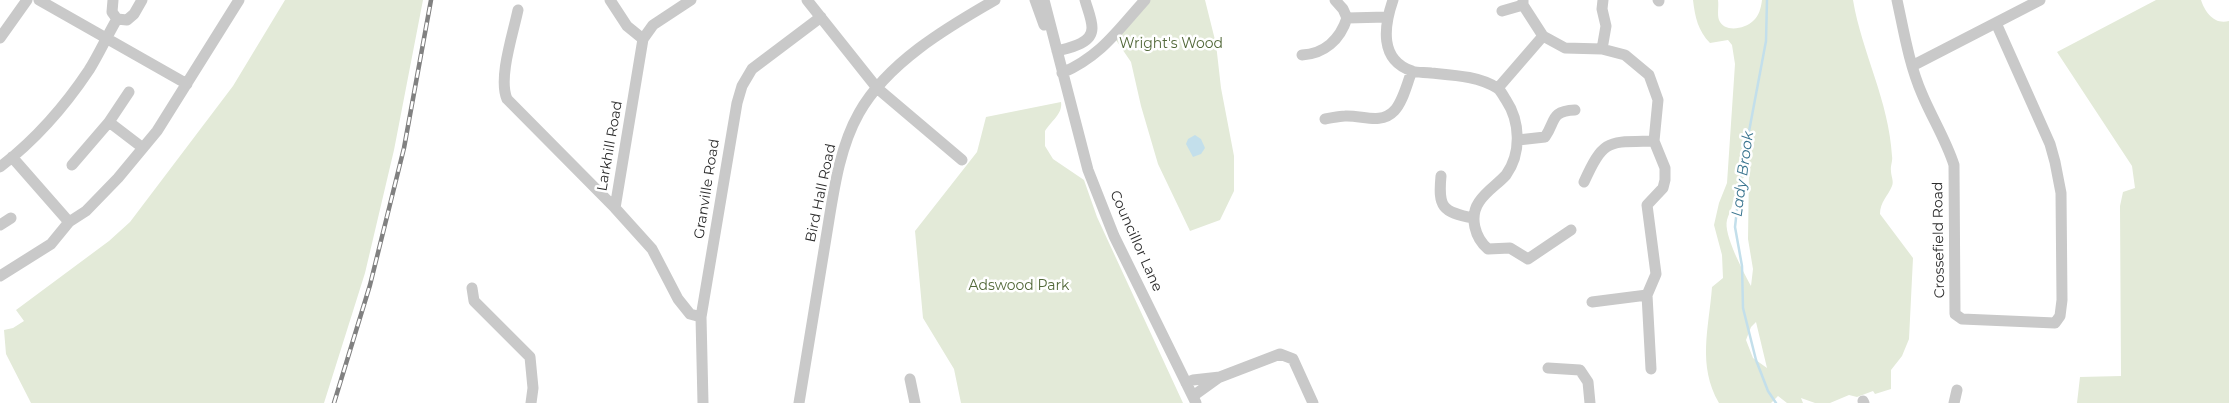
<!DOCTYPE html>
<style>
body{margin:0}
canvas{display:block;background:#fff}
</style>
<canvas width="2229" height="403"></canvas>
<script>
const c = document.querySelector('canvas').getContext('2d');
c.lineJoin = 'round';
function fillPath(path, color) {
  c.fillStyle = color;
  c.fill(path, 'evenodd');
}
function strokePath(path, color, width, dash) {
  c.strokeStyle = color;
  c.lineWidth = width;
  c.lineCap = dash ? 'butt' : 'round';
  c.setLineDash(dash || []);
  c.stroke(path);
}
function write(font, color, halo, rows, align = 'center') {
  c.font = font + ' Montserrat,sans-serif';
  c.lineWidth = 5;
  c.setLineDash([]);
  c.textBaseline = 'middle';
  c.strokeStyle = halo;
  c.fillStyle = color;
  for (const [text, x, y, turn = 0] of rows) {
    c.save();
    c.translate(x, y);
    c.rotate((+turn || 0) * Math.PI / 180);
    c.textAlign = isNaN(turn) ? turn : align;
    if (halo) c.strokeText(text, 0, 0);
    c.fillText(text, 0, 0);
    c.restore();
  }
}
fillPath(new Path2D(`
 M285,0h138l-29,150 -29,123 -41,130h-293l-25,-49 -2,-24 9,-2 11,-7 -8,-11 93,-69 21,-19 103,-136z
 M1150,0h55l11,44 5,44 13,68v35l-14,29 -30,11 -32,-67 -17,-58 -10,-44 -15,-22z
 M1693,0h25c1,6 -1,14 1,20 5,13 26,9 34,1 6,-5 8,-13 9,-21h91c9,53 36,101 39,156 1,5 -2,10 -1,15 0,5 3,10 1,15 -4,10 -12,16 -12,28l33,44 -4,81 -7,17 -11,14v19l-16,5 -2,-3 -16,6 -8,-2 -19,8h-15l-14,-5 2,5h-16l-9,-7 -7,7h-52c-22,-38 -10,-75 -7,-116l11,-9 -1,-23 -8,-30 5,-22 8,-20 8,-119 -3,-19 -4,-5 -18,3c-12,-12 -15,-26 -17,-43zM1749,171l-1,68 5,30 -2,17c-7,-13 -28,-52 -24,-66 1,-5 4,-9 5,-14 3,-13 8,-26 17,-35zM1756,322l11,46 -14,-10 -7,-18 5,-13z
 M2156,0h45c4,12 13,25 28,21v382h-152l3,-26 41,-1 -1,-170 3,-14 12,-4 -3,-22 -75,-114z
 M1061,102c2,12 -10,19 -16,29v15l8,13 31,21 13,37 86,186h-222l-7,-34 -31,-51 -8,-87 62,-79 9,-35z`), '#e3ead8');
fillPath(new Path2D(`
 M1195,135l6,4 4,9 -4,6 -8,3 -7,-13 2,-5z`), '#c3dfeb');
strokePath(new Path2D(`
 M1767,0l-1,41 -25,133 -6,53 7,39 1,42 13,52 12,31 8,12`), '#c3dfeb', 2.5);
strokePath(new Path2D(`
 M39,0l148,84
 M113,0l-1,12 5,7
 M610,0l17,26 16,13
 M691,0l-38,25 -10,14 -28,169 37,41 26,50 12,15 11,3
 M807,0l70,88 85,72
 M1035,0l9,25
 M1044,0l44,170 26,66 82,167
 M1335,0l8,9 4,9
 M1393,0c-9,26 -14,60 19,71 5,2 13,1 19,2 21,2 48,3 66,15 4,2 6,8 9,12 14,21 16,53 0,75 -8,9 -20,16 -27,27 -10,15 -4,36 9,47l22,-1 18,11 43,-29
 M1523,0v5l20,31 22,12 37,1 23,6 24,20 9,25 -4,41 11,27v12l-2,8 -16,17 9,69 -9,21 -55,7
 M1658,0l1,1
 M1897,0c7,32 12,64 25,94 10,24 24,46 32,71l1,149 7,5 93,4 5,-7 2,-16 -1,-107 -6,-31 -5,-18 -54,-121
 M518,10c-5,24 -20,68 -11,89l108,109
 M1502,11l21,-6
 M117,19l10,1 7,-6 8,-14
 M0,38l27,-38
 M1602,49l4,-23 -4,-17 1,-9
 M1057,51c12,-3 35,-7 35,-23 0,-9 -5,-20 -7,-28
 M1302,55c22,-1 38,-15 45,-37l40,-1
 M1912,66l128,-66
 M1062,73c39,-17 55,-42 83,-73
 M1498,88l45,-52
 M1325,119c7,-1 14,-3 20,-3 17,-1 36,9 49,-5 9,-9 13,-28 18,-40
 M109,122l34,26
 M1518,140l27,-3c11,-16 5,-26 30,-27
 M12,157l57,65
 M72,165l37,-43 20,-30
 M0,167c34,-26 65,-61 89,-97 10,-16 18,-34 28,-51
 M1441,176c-3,31 1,36 32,42
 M1584,182c20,-44 24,-40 70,-41
 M0,225l11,-7
 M0,276l51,-32 18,-22 17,-11 32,-33 39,-47 82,-131
 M472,288l2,13 56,56 3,31 -2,15
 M1647,295l4,74
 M1548,368l32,2 8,12 2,21
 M910,379l5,24
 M1186,383l7,-3 27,-3 60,-23 13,5 20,44
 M1193,396l25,-18
 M1863,401l1,2
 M703,403l-2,-86 36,-214 5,-17 10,-17 69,-52
 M799,403c9,-55 18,-110 27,-165 7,-41 12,-88 33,-125 28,-50 87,-85 136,-113
 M1954,403l3,-13`), '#c9c9c9', 11);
const rail = new Path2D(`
 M334,403l36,-118 34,-137 27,-148`);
strokePath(rail, '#818181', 4.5);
strokePath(rail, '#fff', 2.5, [8]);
write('14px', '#526839', '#fff', [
 ["Wright's Wood",1171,44],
 ["Adswood Park",1019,286]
]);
write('14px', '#2c2c2c', '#fff', [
 ["Larkhill Road",610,146,-80],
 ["Granville Road",707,189,-81],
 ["Bird Hall Road",821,193,-78],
 ["Crossefield Road",1939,240,-91],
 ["Councillor Lane",1136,241,66]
]);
write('italic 15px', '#39748f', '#fff', [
 ["Lady Brook",1743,174,-82]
]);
</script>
